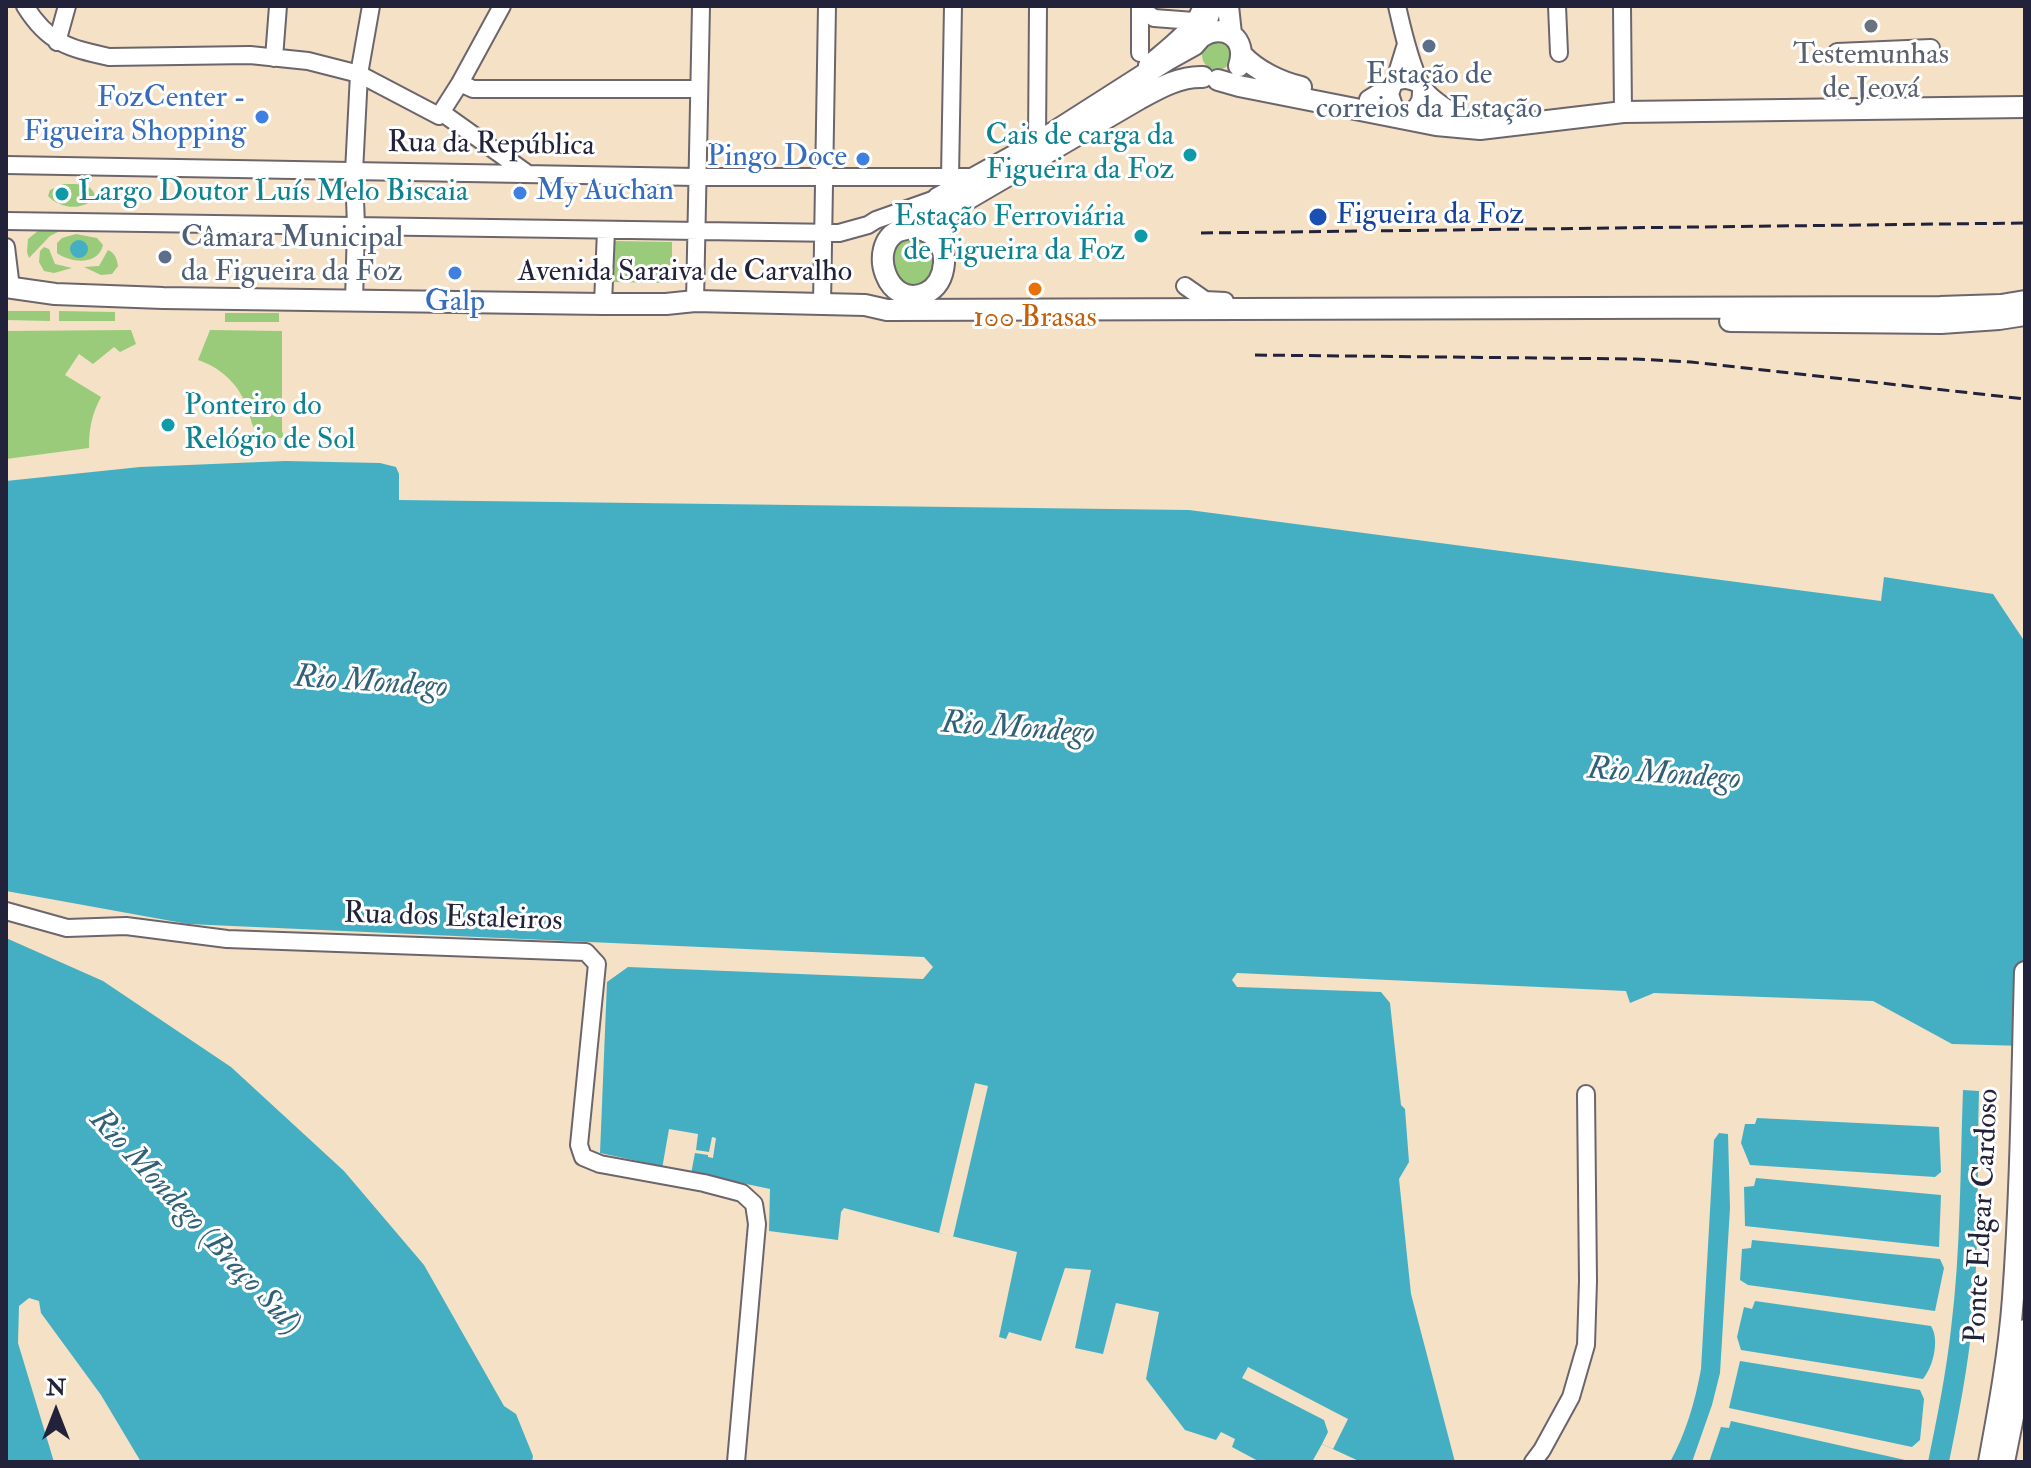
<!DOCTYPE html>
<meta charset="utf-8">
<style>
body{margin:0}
#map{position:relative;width:2031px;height:1468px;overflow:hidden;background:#f4e1c6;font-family:"IM FELL Double Pica",serif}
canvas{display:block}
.frame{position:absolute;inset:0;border:8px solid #22223b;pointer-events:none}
.north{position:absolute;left:16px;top:1372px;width:80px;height:80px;-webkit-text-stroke:6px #fff;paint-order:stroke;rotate:0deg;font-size:22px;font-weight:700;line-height:32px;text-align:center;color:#22223b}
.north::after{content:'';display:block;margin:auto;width:28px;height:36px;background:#22223b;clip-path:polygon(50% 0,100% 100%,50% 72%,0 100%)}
</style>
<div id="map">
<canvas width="2031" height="1468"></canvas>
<div class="frame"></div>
<div class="north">N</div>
</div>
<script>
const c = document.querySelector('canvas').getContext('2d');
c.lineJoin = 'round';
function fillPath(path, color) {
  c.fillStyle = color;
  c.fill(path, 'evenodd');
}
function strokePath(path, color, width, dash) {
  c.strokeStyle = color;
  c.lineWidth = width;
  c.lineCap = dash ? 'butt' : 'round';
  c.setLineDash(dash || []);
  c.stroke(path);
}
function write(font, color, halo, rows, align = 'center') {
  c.font = font + ' "IM FELL Double Pica",serif';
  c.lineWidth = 6;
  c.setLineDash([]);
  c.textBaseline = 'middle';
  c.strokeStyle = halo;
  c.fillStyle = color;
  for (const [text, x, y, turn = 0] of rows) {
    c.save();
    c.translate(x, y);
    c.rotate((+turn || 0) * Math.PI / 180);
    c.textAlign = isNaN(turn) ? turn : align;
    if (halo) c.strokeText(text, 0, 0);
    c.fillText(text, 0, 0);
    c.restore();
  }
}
fillPath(new Path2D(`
 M1202 55a15 15 0 1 1 30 0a15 15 0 1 1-30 0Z
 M63,184c13,0 31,-2 32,14 -14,13 -34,11 -47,-2l2,-6z
 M47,229l15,1 -12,6 -21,22 -2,-6 1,-13 11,-9z
 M76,234l21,4 6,7c-5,21 -32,18 -46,8v-10l5,-5z
 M907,237l19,2c33,54 -48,65 -30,7z
 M614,241l58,1v16l-8,25 -50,-1z
 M44,247l5,2 6,15 17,4 -18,5 -10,-2 -5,-9 1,-11z
 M108,250c7,3 9,9 10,16l-6,8 -11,1 -17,-8 15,-1z
 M6,311h44v10l-44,-1z
 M59,311l56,1v9h-56z
 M225,313h54v9h-54z
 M131,330l5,14 -16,8 -6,-5 -21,17 -14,-10 -14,21 36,22c-9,17 -12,31 -12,51l-83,11v-128z
 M210,330l72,1v100l2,7 -25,-1c-7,-10 -8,-18 -12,-29 -7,-23 -27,-41 -49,-48z`), '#9acb7b');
fillPath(new Path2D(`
 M70 249a9 9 0 1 1 18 0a9 9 0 1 1-18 0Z
 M285,461l95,2 16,4 3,7v26l790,10 692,91 3,-24 109,17 32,48v404l-73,-2 -79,-43 -219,-8 -24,10 -4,-12 -389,-18 -5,7 5,7 144,5 9,11 11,102 4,4 4,53 -10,17 12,115 44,168h-94l-39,-18 -10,18h-52l-28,-15 3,-8 -14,-7 -5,8 -31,-10 -39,-51 13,-67 -43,-9 -13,51 -28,-6 16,-78 -26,-2 -24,73 -32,-9 -3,7 -7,-2 18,-85 -78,-19 -95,-25 -3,4 -3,28 -69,-9 1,-42 -170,-36 7,-171 21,-15 295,12 10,-12 -9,-10 -736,-33 -182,-33v-410l134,-14z
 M6,938l97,43 128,86 113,104 80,94 80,141 12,8 17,42 -1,6h-391l-40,-67 -60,-82 -2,-12 -10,-3 -10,8 -1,37 36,119h-48z
 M1963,1090l16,1c-2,65 0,131 -4,196 -3,59 -14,117 -26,175h-21c9,-44 18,-88 23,-133 10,-79 9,-160 12,-239z
 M1757,1118l182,9 2,45 -6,5 -185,-12 -9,-22 4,-19h10z
 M1719,1133l9,1 2,74 -10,165 -8,32 -20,57h-22c16,-29 25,-60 31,-93l13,-229z
 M1756,1178l185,17 -2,52 -194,-21 -1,-39 10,-1z
 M1752,1240l188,19 4,9 -9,43 -187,-26 -8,-5 2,-31 9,-1z
 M1755,1301l176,25c9,14 2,41 -8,53l-182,-29 -4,-13 7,-30 8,2z
 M1740,1361l180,29 4,9 -4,41 -8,7 -183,-39z
 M1731,1421l183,41h-205l12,-35 8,1z`), '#44afc3');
fillPath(new Path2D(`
 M975,1083l13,3 -35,151 -14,-4z
 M669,1129l29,5 -2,16 13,2 3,-15 4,1 -3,20 -5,-1v-2l-13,-2 -4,21 -29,-5z
 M1248,1367l100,52 -15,30 -11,-5 6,-12 -4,-12 -82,-42z`), '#f4e1c6');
const minor = new Path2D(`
 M25,6c23,37 43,42 84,51l141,-2 58,6 51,13 80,42 21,-33 42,-77
 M1140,6v47
 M1397,6c5,22 13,58 24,78 10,18 42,33 59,45
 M1557,6l2,47
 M1622,6l1,106
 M1140,8l14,10 40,3
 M57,42l10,-36
 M1837,52l94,-4
 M274,58l4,-52
 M1147,65c15,-13 52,-40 54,-59
 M460,83l13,6h226
 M1368,99l26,-16 12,-39
 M1394,106l-4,-12 4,-11c10,-5 17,-3 27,2 0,11 1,19 -9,25
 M441,112l87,62
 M1037,143l1,-137
 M6,165l690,12h278
 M950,177l3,-171
 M6,221l833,12 29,-8 8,-5 62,-22
 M6,247l5,41
 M1185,286l20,14 20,1
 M354,301l2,-75 -2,-54 5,-98 12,-68
 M695,301l6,-295
 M603,304l3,-74
 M822,304l5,-298
 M6,911l61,17 59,-2 101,13 359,13 11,12 -18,181 4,12 17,7 104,19 38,10 12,11 3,20 -21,238
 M1533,1462l9,-12 29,-53 15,-52 2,-64 -2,-187`);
const major = new Path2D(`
 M1228,6l3,28
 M1201,37c23,-15 47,1 38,29
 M1242,55c15,16 38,27 59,32
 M1218,80l21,6 197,39 44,4 143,-17 402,-5
 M910,228l28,-30 99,-55 130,-83 27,-15 7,-8 11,-31
 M910,228c21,1 35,13 34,35 -1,13 -6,24 -18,30 -39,17 -59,-46 -28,-62 1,0 11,-3 12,-3z
 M938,239l8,-22 13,-13 180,-105c20,-11 41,-23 64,-22
 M6,287l49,7 108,4 440,6h63l29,-3 170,4 22,5 1053,-3 61,-2 24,-4
 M1730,321l211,2 58,-4 26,-4
 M1989,1462c10,-54 20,-109 24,-164 8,-108 9,-217 12,-326
 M2004,1462l11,-55 10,-77`);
strokePath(minor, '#6c656c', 20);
strokePath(major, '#6c656c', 24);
strokePath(minor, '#fff', 16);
strokePath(major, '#fff', 20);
strokePath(new Path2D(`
 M1201,233l824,-10
 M1255,355l380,4 56,3 334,37`), '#22223b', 3, [12, 6]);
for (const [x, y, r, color] of [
 [1871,26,8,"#6b7280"],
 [1429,46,8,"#5c6f8a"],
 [262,117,8,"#3f7fe0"],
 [1190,155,8,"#0f9aa8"],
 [863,159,8,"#3f7fe0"],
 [520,193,8,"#3f7fe0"],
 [62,194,8,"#0f9aa8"],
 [1318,217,10,"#1a4fb4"],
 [1141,236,8,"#0f9aa8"],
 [165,257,8,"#5c6f8a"],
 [455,273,8,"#3f7fe0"],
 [1035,289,8,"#e8710a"],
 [168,425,8,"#0f9aa8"]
]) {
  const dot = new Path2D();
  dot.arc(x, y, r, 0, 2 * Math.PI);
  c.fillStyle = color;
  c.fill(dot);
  strokePath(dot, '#fff', 3);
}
write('30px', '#5b616d', '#fff', [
 ["Testemunhas",1871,57],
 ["de Jeová",1871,91]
]);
write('30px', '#4e5e75', '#fff', [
 ["Estação de",1429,77],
 ["correios da Estação",1429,111],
 ["Câmara Municipal",181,240,"left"],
 ["da Figueira da Foz",181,274,"left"]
]);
write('30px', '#366cbe', '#fff', [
 ["FozCenter -",246,100],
 ["Figueira Shopping",246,134],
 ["Pingo Doce",847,159],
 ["My Auchan",536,193,"left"],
 ["Galp",455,304,"center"]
], 'right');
write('30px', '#0d838f', '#fff', [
 ["Cais de carga da",1174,138],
 ["Figueira da Foz",1174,172],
 ["Largo Doutor Luís Melo Biscaia",78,194,"left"],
 ["Estação Ferroviária",1125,219],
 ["de Figueira da Foz",1125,253],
 ["Ponteiro do",184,408,"left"],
 ["Relógio de Sol",184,442,"left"]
], 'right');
write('30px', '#22223b', '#fff', [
 ["Rua da República",491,146,1],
 ["Avenida Saraiva de Carvalho",685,274],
 ["Rua dos Estaleiros",453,919,2],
 ["Ponte Edgar Cardoso",1984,1216,-87]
]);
write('30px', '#164399', '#fff', [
 ["Figueira da Foz",1336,217]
], 'left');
write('30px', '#c56008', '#fff', [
 ["100 Brasas",1035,320]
]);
write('italic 32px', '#316178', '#fff', [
 ["Rio Mondego",371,684,4],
 ["Rio Mondego",1018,730,4],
 ["Rio Mondego",1664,776,4],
 ["Rio Mondego (Braço Sul)",194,1223,47]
]);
</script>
